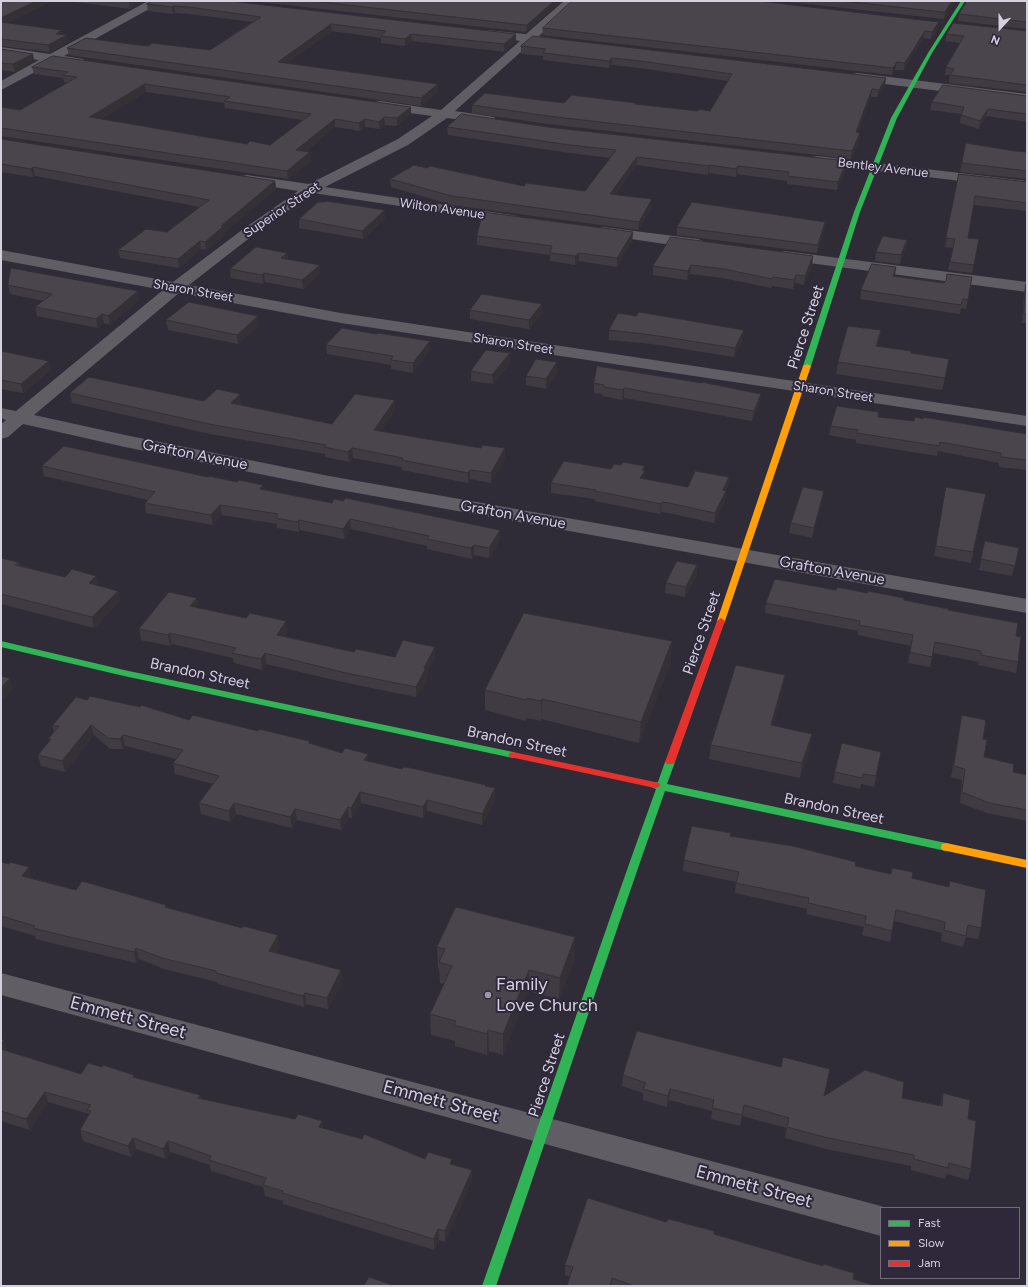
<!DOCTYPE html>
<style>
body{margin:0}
#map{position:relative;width:1028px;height:1287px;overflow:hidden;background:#302c37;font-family:Figtree,sans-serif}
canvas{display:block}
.frame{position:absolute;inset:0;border:2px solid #d4d0dd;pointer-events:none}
.legend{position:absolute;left:880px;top:1207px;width:140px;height:72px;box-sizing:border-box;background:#2f283b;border:1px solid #716b7c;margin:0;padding:5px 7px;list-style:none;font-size:12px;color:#d4d0dd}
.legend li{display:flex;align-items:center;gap:8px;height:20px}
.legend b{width:20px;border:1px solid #716b7c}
.north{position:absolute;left:980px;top:8px;width:40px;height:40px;-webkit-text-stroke:3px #2f283b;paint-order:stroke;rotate:201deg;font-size:11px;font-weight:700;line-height:16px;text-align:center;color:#d4d0dd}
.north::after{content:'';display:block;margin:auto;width:14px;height:18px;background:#d4d0dd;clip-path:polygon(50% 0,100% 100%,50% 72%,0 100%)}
</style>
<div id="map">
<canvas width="1028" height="1287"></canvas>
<div class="frame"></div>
<ul class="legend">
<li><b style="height:5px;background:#30b455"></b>Fast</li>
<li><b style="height:5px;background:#ff9f0a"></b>Slow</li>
<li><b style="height:5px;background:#e5322d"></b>Jam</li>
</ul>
<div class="north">N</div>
</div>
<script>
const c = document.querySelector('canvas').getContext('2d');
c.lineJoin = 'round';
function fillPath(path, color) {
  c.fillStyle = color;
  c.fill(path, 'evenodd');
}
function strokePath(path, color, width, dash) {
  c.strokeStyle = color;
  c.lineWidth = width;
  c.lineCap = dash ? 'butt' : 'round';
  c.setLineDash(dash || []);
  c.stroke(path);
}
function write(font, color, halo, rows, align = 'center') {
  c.font = font + ' Figtree,sans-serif';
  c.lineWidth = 4;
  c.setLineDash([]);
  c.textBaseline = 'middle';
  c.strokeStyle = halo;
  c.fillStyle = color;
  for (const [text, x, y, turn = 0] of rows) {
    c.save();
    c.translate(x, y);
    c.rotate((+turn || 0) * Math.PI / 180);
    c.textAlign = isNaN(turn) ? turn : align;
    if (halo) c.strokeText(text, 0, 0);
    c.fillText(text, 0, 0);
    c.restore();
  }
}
fillPath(new Path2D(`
 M148,1h14l-2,2 -96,53 19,3 2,3 -2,3 -4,1 -25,-4 -53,28v-9l38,-21 -38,-5v-8l49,7z
 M564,1h13l-38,35 24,4 2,2 -2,2 -4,2 -27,-4 -77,69 39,6 2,3 -2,3 -5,1 -42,-6 -39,27 -83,42 187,28 5,1 2,3 -2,3 -5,1 -199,-30 -61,43 -63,49 152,28 686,103v10l-686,-103 -162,-30 -145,122 91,20 204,41 698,123v14l-698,-125 -204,-41 -102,-23 -15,13 -7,2v-15l5,-4 -5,-2v-10l15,3 147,-121 -162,-30v-10l172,32 69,-52 56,-39 -56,-9 -2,-3 2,-3 5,-1 62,9 89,-45 34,-23 -52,-7 -5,-1 -1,-3 1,-3 5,-1 61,9 79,-69 -38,-6 -2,-2 2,-2 4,-1 40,4z
 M857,73l170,21v8l-174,-22 -2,-3 2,-3z
 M817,156l210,25v8l-215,-26 -2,-3 2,-3z
 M603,227l95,12 5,2 3,3 -3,3 -5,2 -100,-15 -2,-3 2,-3z
 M784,251l243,31v10l-248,-33 -3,-3 3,-3z
 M1,973l880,233 4,2h-4v28l-880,-241z`), '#605d65');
fillPath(new Path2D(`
 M961,1h4l-33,52 -35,65 -37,94 -49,154 -2,1h-4l-2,-1 51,-154 37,-94 37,-65z
 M1,641l123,29 389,82 3,1 2,2 -2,2 -3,1 -389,-82 -123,-29z
 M670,759l3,1 2,2 -8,22 279,59 4,1 1,3 -1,3 -4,1 -281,-60c-58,164 -112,330 -169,495h-14c59,-165 114,-332 174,-497l-5,-2 -1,-2 1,-2 7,-1 7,-20 2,-2z`), '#30b455');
fillPath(new Path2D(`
 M807,364l4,2 -86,255 -1,2h-6l-1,-2 86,-255z
 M946,843l81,17v8l-85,-18 -1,-3 1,-3z`), '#ff9f0a');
fillPath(new Path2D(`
 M721,618l4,3 -50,141 -2,2h-6l-2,-2 52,-141z
 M513,752l142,30 4,1 1,2 -1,2 -4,1 -145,-31 -2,-2 2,-2z`), '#e5322d');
fillPath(new Path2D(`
 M1,1h50l-44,22 55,12 6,7 -18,10 -49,-6z
 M67,1h78l-15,8z
 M153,1l363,33v7l-12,11 -92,-11 -7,5 -24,-3v-5l-49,-7 -45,32 151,29 -17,14 -352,-51 -2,-7 63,-4 80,6 42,-28 -62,-8 -15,-1 -2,1 -25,-3 -1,-7z
 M251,1h311l-36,31z
 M780,1h175l-11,18z
 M1027,1v28l-69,-8 1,-7z
 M543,28l394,1 -6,10 -8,-1 -19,32h-9l-3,5 -350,-40z
 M1027,31v61l-78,-9 1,-8h-5l1,-8 14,-24 -15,-2 2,-7z
 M521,46l364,40 -8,11h-6l-14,36h3l-1,8 -8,18 -303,-35 -76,-11v-8l92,-2 72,1 62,7h12l18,-30 -88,-13 -28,-3 -3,3 -66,-8v-4l-22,-2z
 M1,49l32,5 1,7 -19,11 -14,-2z
 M32,67l379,40v8l-14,11 -12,-1 -5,4 -15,-2 -5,4 -25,-4 -30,25h5l1,9 -23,18 -287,-43v-29l19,3 47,-27 -3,-1 -1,-4 -29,-4zM146,92l78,11 1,5 78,12 -33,25 -23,-1 -146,-25z
 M1027,96v26l-41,-6 -7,13 -19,-6 1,-9 -31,-4 2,-8z
 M447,127l399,42 -9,21 -50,-6v-3l-50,-7 -1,3 -27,-4 -1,2 -72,-10 -21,30 37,4v9l-14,22 -186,-25 -61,-18 -1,-8 37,-11 97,18 61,5 25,-33 -40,-5 -122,-18z
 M1,139l274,42 1,8 -51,43v3l-19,15 -5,-1 -22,19 -59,-10 -2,-8 49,-18 33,-25 -165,-31 -2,1 -32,-5z
 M966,143l49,8 12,1v27l-67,-7z
 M959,174l68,8v29l-53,-6 -6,33 11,1 -7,34 -24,-3 5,-22 -8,-1z
 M324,202l61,17 -22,20 -64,-11v-9z
 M825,222l-1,9 -7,22 -140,-18v-8z
 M633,232l-1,9 -15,26 -38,-6 -4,4 -25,-4v-6l-73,-10v-9z
 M907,240l-1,8 -6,16 -25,-3 1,-9z
 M287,253l1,6 32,14 -17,16 -38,-7 -2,2 -32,-6 -1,-9z
 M813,256l-1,9 -8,20 -9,-2 -2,6 -21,-3 -1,2 -48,-10 -33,-4 -3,6 -34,-5v-9z
 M895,276l49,7 28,-6 -6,32 -5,-1 -1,6 -100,-15 1,-9z
 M1026,284h1v39h-5l2,-30z
 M8,285l131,15 -29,25 -6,-2 -6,5 -61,-12 -2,-9 9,-6 -34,-7z
 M470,310l72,3 -13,16 -59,-10z
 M166,320l93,5 -21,19 -70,-14z
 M609,330l134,9 -9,18 -82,-13 -43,-4z
 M881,330l-3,16 33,7 36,18 -5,19 -106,-16 2,-12z
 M326,345l104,5 -17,23 -22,-4v-4l-64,-11z
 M1,351l50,19 -28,23 -22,-4z
 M510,353v10l-17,21 -22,-3v-10z
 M557,362v10l-11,17 -20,-4v-9z
 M594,383l167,11 -1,9 -8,18 -128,-23 -2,2 -20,-4v-2l-8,-1z
 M70,393l171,11v1l91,19 63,-14 -15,21 125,27 -14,25 -21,-4 -2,4 -66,-13v-3l-49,-9 -4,4 -24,-5v-3l-115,-20 -138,-31z
 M878,418l149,16v36l-28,-3v-4l-61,-12 -1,5 -81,-13v-3l-27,-5 2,-9z
 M42,466l166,11 29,5 26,3v4l69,14 168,27v10l-11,18 -15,-3 -2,4 -45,-10v-3l-76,-17 -7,10 -44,-9 -1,2 -22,-4v-4l-55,-9 -9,10 -67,-12 -1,-10 3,-3 -104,-24z
 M611,469l33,2v8l44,8 41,-10 -1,10 -2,5 -1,9 -11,22 -46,-10 -7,-1 -1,2 -65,-13v-2l-44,-6v-10z
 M946,487l40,7 -15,69 -37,-7z
 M824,491l-2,10 -10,37 -23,-5 2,-10z
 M985,541l34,7 -7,28 -33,-6z
 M1,558l17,4 1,3 46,12 31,-1 2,10 20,5 2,10 -26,27 -93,-24z
 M697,575l-12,22 -20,-4 1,-10z
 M836,590l68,10 44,10 68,26 2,26 -2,11 -38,-8 1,-3 -46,-9 -3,14 -22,-4 3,-17 -53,-11v-4l-93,-18 1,-10z
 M197,598l1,10 89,24 -3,4 70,16 41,5 40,1 -8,17v4l-11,18 -69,-14 -81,-19 -4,6 -28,-7 -1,-5 -61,-14 -2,2 -29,-6 -2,-11z
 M671,661l-32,82 -98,-24v2l-15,-3v3l-41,-11v-20z
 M783,689l-10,37 37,23 -10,29 -91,-19 2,-14z
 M962,715l21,24 1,18 29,15 14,3v46l-40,-8 -27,-10 2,-23 -11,-3 9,-51z
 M189,720l121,23 58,18 34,8 93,19v11l-13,26 -55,-14 -4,7 -62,-15 -9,15h-3l-8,12 -44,-10 -5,8 -56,-14 -6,8 -29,-8 -2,-11 14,-19 -38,-10 -2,-11 3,-4 -51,-13 -2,3h-13l-16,-14 -29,37 -24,-6 -3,-11 12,-14 -1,-3 5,-5 -2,-7z
 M881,752l-7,35 -13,-3 -1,5 -27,-6 2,-11z
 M731,836l160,38 58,13 1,-6 31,47 -3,11 -12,-2 -3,10 -22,-6 1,-8 -48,-12 -4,21 -28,-7 2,-8 -58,-13 1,-5 -72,-16 1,-11 -53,-11 1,-11z
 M1,862l31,16 44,12 90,15v2l114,39 -4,7 67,28 -15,28 -22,-5 -2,3 -86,-23 -1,-2 -53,-13 -25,-10 -3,4 -76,-18 -24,-6 -1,-3 -34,-10z
 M437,947l138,11 -16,41 -31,-8 -25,64 -14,-4 -2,4 -32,-9v-5l-24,-6 -1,-21 14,-30 -4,-1 -1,-15h-1z
 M1,1039l7,12h-1l74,23 54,4 65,17 1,4 94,20 27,2v7l103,31 27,5 20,6v11l-27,61 -6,-2 -5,10 -151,-46v-3l-18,-5 -2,-9 -52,-16 -1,-6 -40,-13 -4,7 -30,-10 -5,8 -48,-16 -3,-11 9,-16 -41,-12 -18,28 -29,-9z
 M623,1075l201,21 78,2 38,8 3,-13 25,26 3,50 -3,11 -21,-6 -2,5 -34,-9v-4l-85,-17 -41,-11 2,-10 -45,-12 -2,10 -29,-7 1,-8 -43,-11 -2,7 -24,-7v-7l-21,-7z
 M666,1222l48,12 162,52h-309l3,-9 -5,-2v-10z`), '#403a42');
fillPath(new Path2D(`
 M36,1h15l-50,25v-8z
 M131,1h14l-15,8 -1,-7z
 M554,1h8l-36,31 1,-7z
 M952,1h3l-11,18 1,-7z
 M174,6l1,7 -2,1 -1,-7z
 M939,22l-2,7 -6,10 1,-7z
 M331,24l1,7 -53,38 -1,-7z
 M62,30l1,7 4,-2 1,7 -18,10 -2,-7 8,-11z
 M925,31l-2,7 -19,32 1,-7z
 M411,34l1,7 -7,5v-7z
 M516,34v7l-12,11v-8z
 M33,54l1,7 -19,11 -2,-8z
 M612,58v7l-3,3v-7z
 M897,62l-2,8 -3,5 1,-7z
 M886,78l-1,8 -8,11 2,-7z
 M145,84l1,8 -55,33 -1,-8z
 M438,84v8l-17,14v-8z
 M872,89l-1,8 -16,43 1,-8z
 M411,107v8l-14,11v-8z
 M988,109l-2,7 -7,13 1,-8z
 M384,117l1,8 -5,4 -1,-7z
 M335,119v8l-38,31 -1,-8z
 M365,119v8l-5,4 -1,-8z
 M860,133l-1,8 -8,18 1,-8z
 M310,152l1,9 -23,18 -1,-8z
 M637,157l-1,8 -26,37v-8z
 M847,161l-1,8 -9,21 1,-8z
 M710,165l-1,8 -1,2 1,-9z
 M738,166l-1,8 -1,3v-8z
 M33,167l2,9 -2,1 -2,-8z
 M275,181l1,8 -51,43v3l-19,15 -1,-8 16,-16z
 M652,199v9l-14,22 1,-8z
 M385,210v9l-22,20 -1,-8z
 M825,222l-1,9 -7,22 1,-8z
 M633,232l-1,9 -15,26v-9z
 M907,240l-1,8 -6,16 1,-9z
 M200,241l1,8 -22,19 -1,-9z
 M287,253l1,9 -7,-4z
 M579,253v8l-4,4v-9z
 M813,256l-1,9 -8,20 1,-9z
 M320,265v8l-17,16 -1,-9z
 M691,265l-1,9 -3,6 1,-9z
 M896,267l-1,9h-2z
 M264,273l1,9 -2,2 -1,-9z
 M796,275l-1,8 -2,6 1,-9z
 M138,291l1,9 -29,25 -2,-9z
 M542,304v9l-13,16v-9z
 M102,314l2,9 -6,5 -2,-9z
 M258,316l1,9 -21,19 -1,-9z
 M744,330l-1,9 -9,18 1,-9z
 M881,330l-2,12 -4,16 1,-12z
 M430,341v9l-17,23v-10z
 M510,353v10l-17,21 -1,-9z
 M949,359l-2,12 -5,19 3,-12z
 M49,361l2,9 -28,23 -2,-9z
 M557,362v10l-11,17v-10z
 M624,388v10l-2,2 1,-10z
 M240,394l1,10 -8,8 -2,-9z
 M761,394l-1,9 -8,18 2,-10z
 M395,400v10l-21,29v-9z
 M352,448l1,10 -4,4 -1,-10z
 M505,448v10l-14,25v-10z
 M645,466l-1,6 1,-1 -1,10 -4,-3 2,-8z
 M470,470v9l-2,4v-10z
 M729,477l-1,10 -2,5 -1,9 -11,22 1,-10 8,-23z
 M263,485l1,10 -4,-6z
 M824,491l-2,10 -10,37 2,-10z
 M662,502l-1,10 -1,2 1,-10z
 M220,505l2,10 -9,10 -2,-10z
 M350,519l1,10 -7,10 -1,-10z
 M299,520l1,10 -1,2 -1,-10z
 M500,530v10l-11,18v-10z
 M474,545v10l-2,4 -1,-11z
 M697,565v10l-12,22 1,-10z
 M96,576l2,10 -9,-3z
 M118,591l2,10 -26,27 -2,-11z
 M197,598l1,10 -8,-2z
 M286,621l1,11 -9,13 -1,-10z
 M170,633l2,11 -2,2 -2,-11z
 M672,641l-1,20 -32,82 2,-21z
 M435,647v11l-8,17v4l-11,18v-10z
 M265,653l1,11 -4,6 -1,-11z
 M785,675l-2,14 -14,51 2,-15z
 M10,678l3,11 -12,12v-13z
 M542,699l-1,20v2v-20z
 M91,725l3,10 -29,37 -3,-11z
 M812,734l-2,15 -10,29 2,-15z
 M123,735l2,11 -2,3 -3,-10z
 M368,754l1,10 -5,-4z
 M495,788v11l-13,26v-11z
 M360,792l1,11 -9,15 -1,-10z
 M427,800v11l-4,7v-11z
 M234,803l2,11 -6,8 -1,-11z
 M348,807l1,11 -8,12 -1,-10z
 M295,809l2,11 -5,8 -2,-11z
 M29,867l3,11 -10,-2z
 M278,935l2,11 -9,16 -2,-11z
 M575,937v21l-16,41 1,-21z
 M136,948l3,11 -3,4 -2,-11z
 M341,970l2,11 -15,28 -1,-11z
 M529,970l-1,21 -25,64v-21z
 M305,993l1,11 -2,3 -1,-11z
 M488,1030l1,21 -2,4v-21z
 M4,1040l4,11 -6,8 -1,-3v-12z
 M670,1089l-1,11 -2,7 1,-11z
 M45,1092l3,10 -18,28 -4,-11z
 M322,1121l1,11 -4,-5z
 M133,1138l3,11 -5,8 -3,-11z
 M168,1141l2,11 -4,7 -3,-10z
 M472,1170v11l-27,61v-11z
 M438,1229l1,11 -5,10v-11z`), '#343036');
const building = new Path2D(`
 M1,1h35l-35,17z
 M153,1h77l286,33 -12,10 -93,-10 -6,5 -24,-3 5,-5 -55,-7 -53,38 160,22 -17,14 -354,-50 19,-10 44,6 18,2 4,-3 58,7 51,-33 -72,-10 -15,-1 -2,1 -25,-3z
 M312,1h242l-27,24z
 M572,1h187l180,21 -7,10 -7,-1 -20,32 -8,-1 -4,6 -350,-40z
 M843,1h109l-7,11z
 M967,1h60v21l-68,-8z
 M1,22l61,8 -6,4 11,1 -19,10 -47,-6z
 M953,23l74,8v54l-77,-10 4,-6 -8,-2 18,-31 -17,-2z
 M533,36l353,42 -7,12 -7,-1 -16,43 4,1 -8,18 -304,-35 -76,-11 13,-12 79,10 8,-8 64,8 -1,1 63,7 1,-2 11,2 22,-37 -92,-13 -28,-3 -3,3 -66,-8 3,-4 -25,-3z
 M1,49l32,5 -20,10 -12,-1z
 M53,56l358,51 -14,11 -13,-1 -5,5 -14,-3 -6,4 -24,-4 -39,31 14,2 -23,19 -286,-43v-21l19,3 57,-33 -15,-2 6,-3 -36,-5zM145,84l85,13 -6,4 87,13 -41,31 -20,-4 -3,3 -157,-27z
 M943,85l84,11v18l-39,-5 -8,12 -19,-6 3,-8 -32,-5z
 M462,114l86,13 299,34 -9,21 -50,-6 1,-4 -51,-6 -2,3 -26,-4 -1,1 -72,-9 -27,37 42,5 -13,23 -187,-26 -62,-17 24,-14 13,3 3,-2 94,20 2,-3 59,8 31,-41 -46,-5 -123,-18z
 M1,139l274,42 -54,45h3l-19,16 -5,-1 -22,18 -60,-9 28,-21 21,3 42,-32 -176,-33 -2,2 -30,-5z
 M966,143l49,8 12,1v19l-65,-8z
 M959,174l68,8v21l-52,-7 -7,42 11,1 -5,26 -24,-3 5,-23 -9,-1z
 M326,201l59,9 -23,21 -63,-12 19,-17h6z
 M692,202l133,20 -7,23 -141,-18z
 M483,212l150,20 -16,26 -38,-5 -4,3 -25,-3 2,-7 -75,-10z
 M883,236l24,4 -6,15 -25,-3z
 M671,237l142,19 -8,20 -9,-1 -2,5 -21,-3 -1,2 -48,-10 -33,-4 -3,6 -35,-5z
 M256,247l31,6 -6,5 39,7 -18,15 -38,-7 -2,2 -32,-6z
 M872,264l24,3 -3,9 51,7 2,-2 1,-7 25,3 -4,23 -5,-1 -2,6 -100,-15z
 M11,268l127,23 -30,25 -6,-2 -6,5 -61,-12 17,-13 -44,-9z
 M1026,284h1v30h-3z
 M482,294l60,10 -13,16 -59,-10z
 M189,302l69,14 -21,19 -71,-15z
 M639,312l105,18 -9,18 -83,-13 -43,-5 9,-17 18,3z
 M848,326l33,4 -5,16 35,5v2l38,6 -4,19 -107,-16z
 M342,328l34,6 2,-1 52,8 -17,22 -22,-3 2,-4 -67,-11z
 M486,350l24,3 -18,22 -21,-4z
 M1,351l48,10 -28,23 -20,-4z
 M536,359l21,3 -11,17 -20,-3z
 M597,366l105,17v-1l59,12 -7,17 -130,-23 -1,2 -20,-3 1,-2 -10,-2z
 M89,377l115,24 13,-12 23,5 -9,9 101,21 23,-30 40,6 -21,30 107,18 2,-3 22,3 -14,25 -21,-3 -2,3 -66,-13 1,-2 -51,-10 -4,4 -24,-5 2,-2 -117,-21 -139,-31z
 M837,406l42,6 -1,5 36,4 1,-4 8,2v-2l104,17v26l-26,-3v-4l-61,-11 -1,4 -82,-13 1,-3 -27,-4z
 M64,446l144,31 1,-1 28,6 2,-2 24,5 -3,4 72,14 2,-4 9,2 3,-3 154,32 -11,18 -15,-3 -3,3 -44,-9 2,-3 -79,-17 -7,10 -44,-9 -1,2 -22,-4 2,-4 -58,-9 -9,10 -66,-12 10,-11 -113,-26z
 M564,461l47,8 3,-5 7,1 2,-3 22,4 -3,4 3,1 -5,7 48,9 7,-16 34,6 -6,13 3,1 -11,22 -46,-10 -7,-1 -1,2 -66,-13 1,-1 -45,-7z
 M803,487l21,4 -10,37 -23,-5z
 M946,487l40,7 -13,58 -37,-6z
 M985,541l34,7 -4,18 -34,-7z
 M1,558l17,4 -3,3 50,12 7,-8 24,7 -7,7 29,8 -26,26 -91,-23z
 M677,561l20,4 -11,22 -20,-4z
 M775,579l61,11 1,-3 30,6 1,-2 36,7v2l45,9 -1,1 70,13 -2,13 5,1 -3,25 -37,-7v-4l-46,-9 -3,15 -22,-5 3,-17 -54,-10 1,-4 -94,-18z
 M169,592l28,6 -7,8 56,12 4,-5 36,8 -9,14 77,17 2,-3 39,8 8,-17 32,7 -11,21h2l-10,19 -70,-14 -81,-20 -4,6 -29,-6 4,-5 -66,-15 -2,2 -29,-6z
 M524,613l148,28 -31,81 -99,-23 -1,2 -14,-3 -1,2 -41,-10z
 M736,665l49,10 -14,50 41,9 -10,29 -91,-18z
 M1,676l9,2 -9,10z
 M90,696l50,11 1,-2 48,15 4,-5 65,16 1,-2 50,12v2l33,10 3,-5 23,6 -4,6 38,9 2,-2 7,1 75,17 -1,1 10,2 -13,26 -55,-14 -4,7 -63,-15 -9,16 -3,-1 -8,13 -45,-11 -5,8 -56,-14 -5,8 -30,-8 20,-27 -46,-13 10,-13 -60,-15 -3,4 -12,-1 -17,-13 -29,36 -24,-6 13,-16 -2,-1 10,-12h-7l24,-29 11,3z
 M962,715l24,5 -3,19 4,1 -3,17 30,7 -1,8 14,3v35l-38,-7 -27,-11 3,-23 -11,-3z
 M842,743l39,9 -5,24 -13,-2 -1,4 -27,-6z
 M692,826l39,7 -1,3 63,10 63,16 -1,4 36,8 1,-6 21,4 -1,6 37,9 1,-6 36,9 -5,38 -13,-3 -2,11 -22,-6 1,-8 -49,-12 -4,21 -27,-7 1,-8 -58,-13 1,-5 -73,-15 3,-11 -55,-12z
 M1,862l8,2 1,-2 19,5 -7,9 54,14 6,-9 84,24 -1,2 77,21 1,-2 35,9 -9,16 72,19 -14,28 -22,-5 -2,3 -87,-23v-2l-54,-13 -26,-10 -2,4 -77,-18 -24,-6 2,-2 -34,-10z
 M456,907l119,30 -15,41 -31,-8 -26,64 -15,-4 -1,4 -33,-9 2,-4 -26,-7 22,-48 -13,-4 6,-13 -8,-2z
 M637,1031l144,36 2,-10 47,12 -6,27 41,-26 39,12 -2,16 40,8 1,-13 27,7 -2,19 8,2 -5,48 -22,-6 -1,5 -34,-9v-4l-86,-17 -41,-11 2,-9 -45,-13 -2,10 -30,-7 2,-8 -44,-11 -2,7 -25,-7 3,-6 -23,-8z
 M1,1039l3,1 -3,4z
 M1,1049l80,25 7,-11 14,4 1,-2 31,10 -1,2 67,18 -2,3 97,21 3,-5 24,7 -3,6 43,12 2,-5 61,25 3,-7 24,7 -2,5 22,6 -27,61 -7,-2 -4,10 -152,-46 1,-2 -20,-6 3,-7 -57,-18 2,-4 -43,-15 -5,8 -30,-11 -5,8 -48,-16 11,-19 -4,-1 4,-5 -46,-13 -19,27 -25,-8z
 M588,1198l78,24 3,-3 45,12v3l109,32v-2l31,9 -1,6 23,7h-242l-22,-8 -2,8h-43l6,-19 -8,-2z
 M369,1277l26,9h-31z`);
fillPath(building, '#4a444d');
strokePath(building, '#343036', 1);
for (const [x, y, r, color] of [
 [488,995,4,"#9b97a3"]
]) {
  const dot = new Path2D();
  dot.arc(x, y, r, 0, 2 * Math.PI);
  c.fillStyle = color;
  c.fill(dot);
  strokePath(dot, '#2f283b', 1.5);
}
write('13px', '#d4d0dd', '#2f283b', [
 ["Bentley Avenue",883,168,7],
 ["Wilton Avenue",442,209,8],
 ["Superior Street",282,210,-34],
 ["Sharon Street",193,291,10],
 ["Sharon Street",513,344,9],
 ["Sharon Street",833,392,9]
]);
write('15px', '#d4d0dd', '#2f283b', [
 ["Pierce Street",806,327,-72],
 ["Grafton Avenue",195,455,11],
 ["Grafton Avenue",513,515,10],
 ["Grafton Avenue",832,571,10],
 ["Pierce Street",702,633,-71],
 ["Brandon Street",200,674,12],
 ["Brandon Street",517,742,12],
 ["Brandon Street",834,809,12],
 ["Pierce Street",547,1075,-72]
]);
write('18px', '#d4d0dd', '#2f283b', [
 ["Family",496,985],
 ["Love Church",496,1006]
], 'left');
write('18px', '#d4d0dd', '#2f283b', [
 ["Emmett Street",128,1018,15],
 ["Emmett Street",441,1102,15],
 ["Emmett Street",754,1187,15]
]);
</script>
